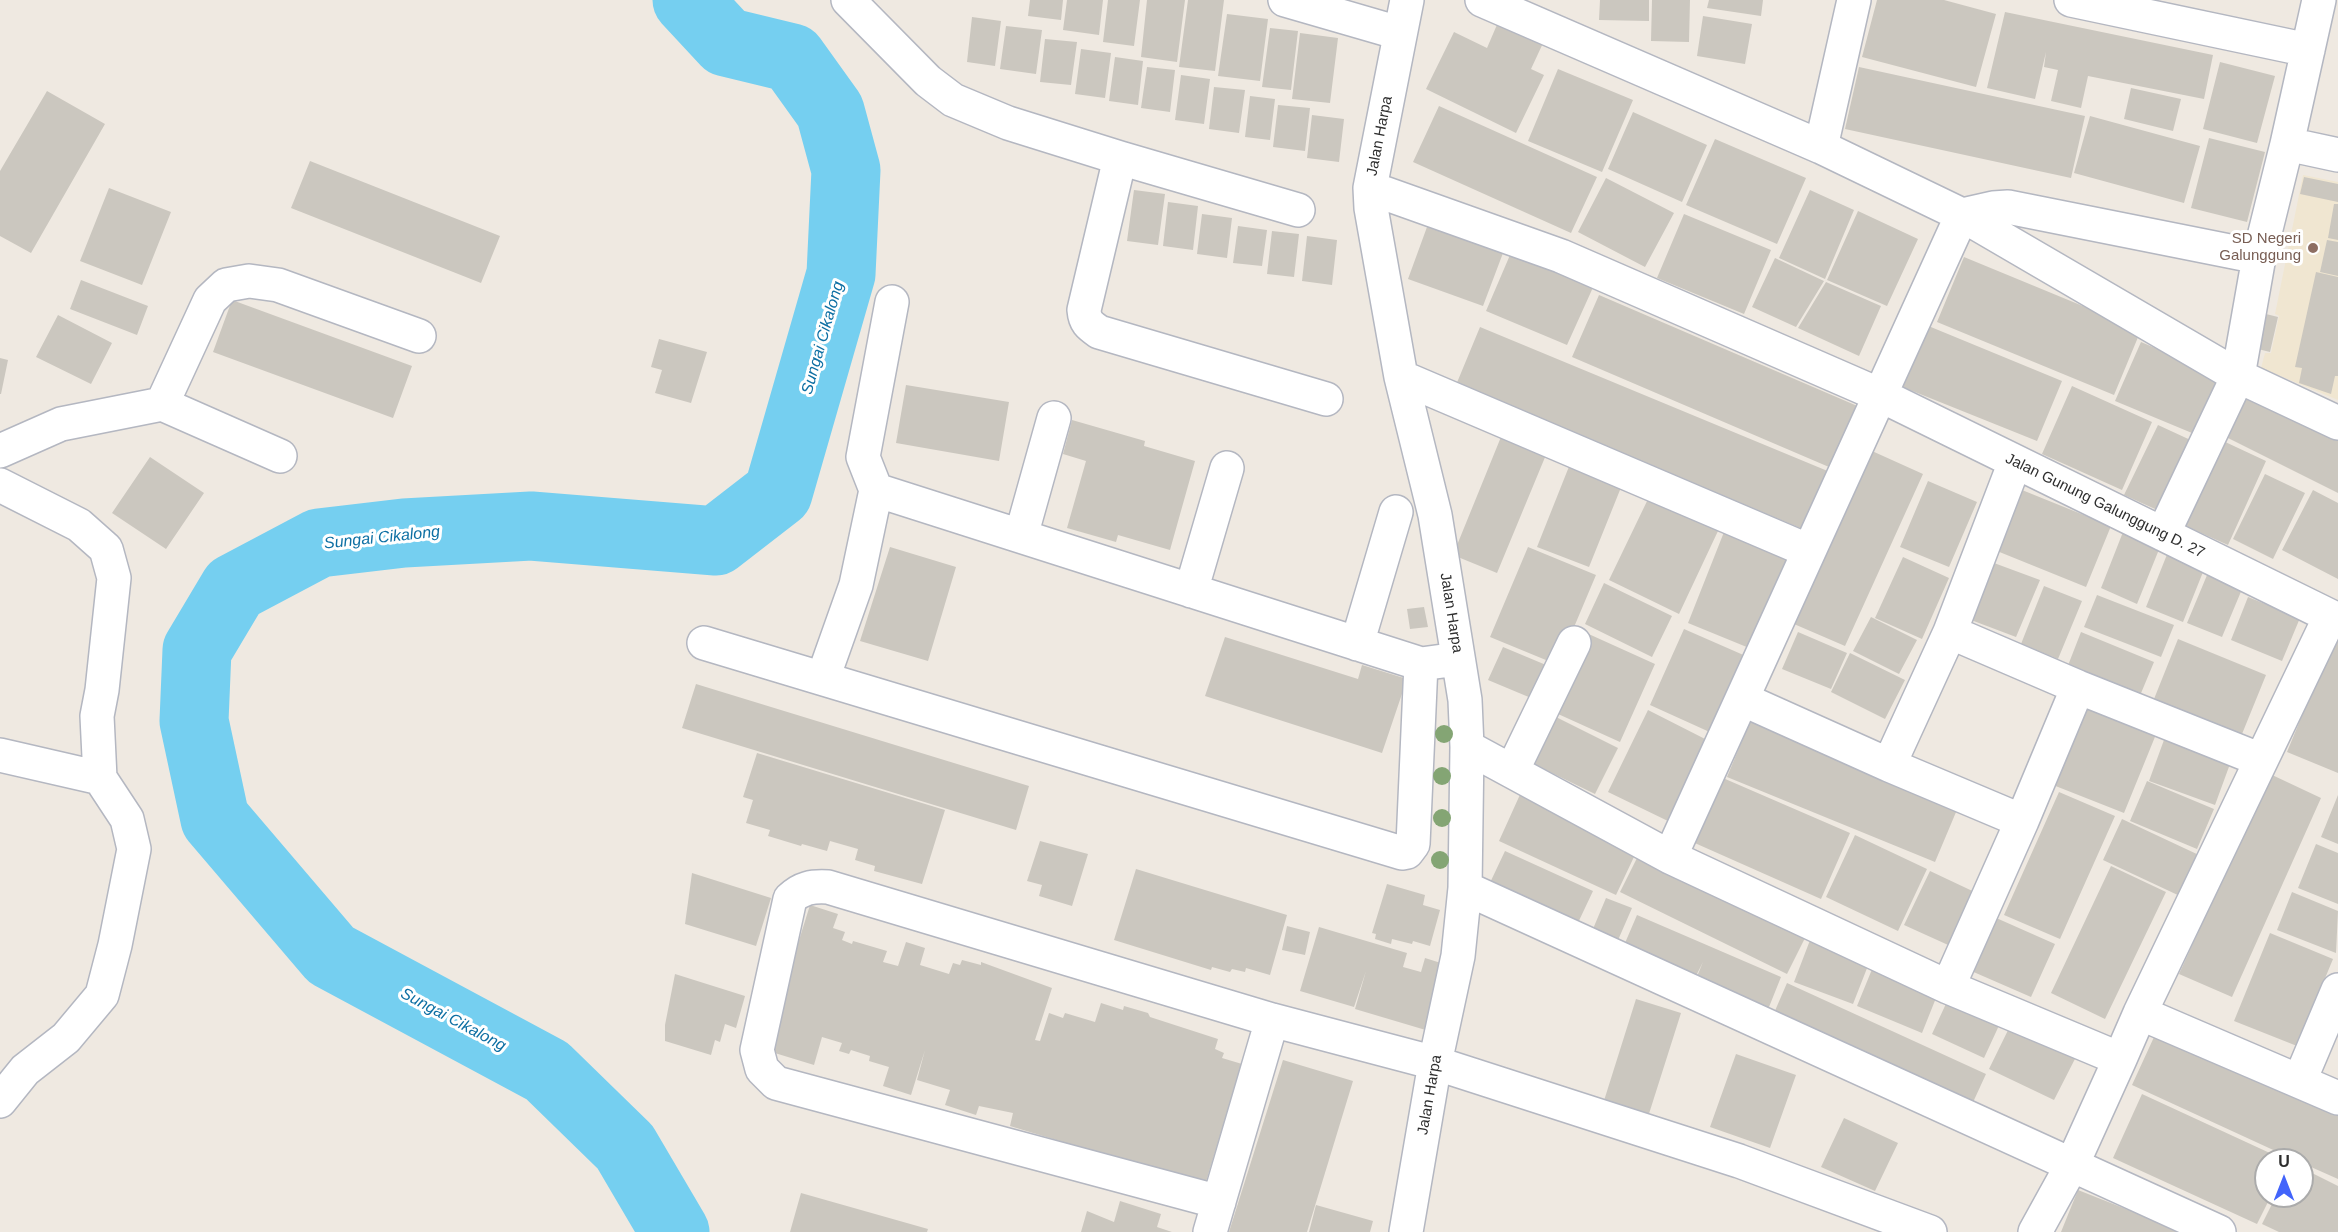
<!DOCTYPE html>
<style>
body{margin:0}
#map{position:relative;width:2338px;height:1232px;overflow:hidden;background:#efe9e1;font-family:Helvetica,sans-serif}
canvas{display:block}
.north{position:absolute;left:2254px;top:1148px;width:60px;height:60px;box-sizing:border-box;background:#fff;border:2px solid #ababab;border-radius:50%;rotate:0deg;font-size:16px;font-weight:700;line-height:24px;text-align:center;color:#2e2e2e}
.north::after{content:'';display:block;margin:auto;width:21px;height:27px;background:#4264fb;clip-path:polygon(50% 0,100% 100%,50% 72%,0 100%)}
</style>
<div id="map">
<canvas width="2338" height="1232"></canvas>
<div class="north">U</div>
</div>
<script>
const c = document.querySelector('canvas').getContext('2d');
c.lineJoin = 'round';
function fillPath(path, color) {
  c.fillStyle = color;
  c.fill(path, 'evenodd');
}
function strokePath(path, color, width, dash) {
  c.strokeStyle = color;
  c.lineWidth = width;
  c.lineCap = dash ? 'butt' : 'round';
  c.setLineDash(dash || []);
  c.stroke(path);
}
function write(font, color, halo, rows, align = 'center') {
  c.font = font + ' Helvetica,sans-serif';
  c.lineWidth = 6;
  c.setLineDash([]);
  c.textBaseline = 'middle';
  c.strokeStyle = halo;
  c.fillStyle = color;
  for (const [text, x, y, turn = 0] of rows) {
    c.save();
    c.translate(x, y);
    c.rotate((+turn || 0) * Math.PI / 180);
    c.textAlign = isNaN(turn) ? turn : align;
    if (halo) c.strokeText(text, 0, 0);
    c.fillText(text, 0, 0);
    c.restore();
  }
}
fillPath(new Path2D(`
 M2303,175l35,7v218l-77,-32 4,-15h6l8,-37 -4,-2z`), '#f0e6d1');
strokePath(new Path2D(`
 M675,1232l-50,-85 -78,-76 -216,-116 -116,-136 -21,-98 3,-71 37,-62 85,-45 85,-10 127,-7 185,15 62,-48 63,-219 5,-104 -16,-59 -38,-53 -66,-16 -39,-42`), '#75cff0', 69);
fillPath(new Path2D(`
 M1030,0h33l-2,20 -33,-4z
 M1067,0h36l-4,35 -36,-5z
 M1108,0h32l-6,46 -31,-4z
 M1147,0h38l-8,62 -36,-5z
 M1188,0h36l-9,71 -36,-4z
 M1600,0h49v21l-50,-1z
 M1652,0h38l-1,42 -38,-1z
 M1709,0h54l-2,16 -54,-8z
 M1877,0h67l52,14 -20,73 -114,-30z
 M2005,12l208,43 -9,44 -116,-23 -7,32 -30,-7 7,-31 -14,-3 2,-15 -11,47 -48,-11z
 M1227,14l41,5 -8,62 -42,-5z
 M1703,16l49,8 -7,40 -48,-8z
 M972,17l29,4 -6,45 -28,-4z
 M1499,20l45,21 -13,28 13,6 -28,58 -90,-44 28,-57 33,16z
 M1006,26l36,4 -6,44 -36,-5z
 M1270,28l28,3 -7,59 -29,-3z
 M1300,33l38,5 -8,65 -38,-4z
 M1045,39l32,3 -6,43 -31,-3z
 M1081,49l30,4 -6,45 -30,-4z
 M1115,57l28,4 -5,44 -29,-4z
 M2220,62l55,14 -18,67 -54,-14z
 M1147,67l28,3 -5,42 -29,-4z
 M1859,67l226,49 -14,62 -226,-49z
 M1558,69l75,31 -31,72 -74,-31z
 M1181,75l29,4 -6,45 -29,-4z
 M1214,87l31,3 -6,43 -30,-4z
 M2131,88l50,11 -8,32 -49,-12z
 M47,91l58,33 -74,129 -31,-17v-65z
 M1250,96l25,3 -5,41 -25,-3z
 M1278,105l32,3 -5,43 -32,-4z
 M1439,106l158,71 -26,56 -158,-71z
 M1633,112l74,33 -25,57 -74,-33z
 M1312,115l32,4 -5,43 -32,-4z
 M2090,116l110,30 -16,57 -110,-30z
 M2209,138l56,14 -18,70 -56,-14z
 M1715,139l91,39 -29,66 -91,-39z
 M310,161l190,75 -19,47 -190,-75z
 M2304,177l34,7v18l-38,-8z
 M1606,178l68,35 -29,54 -67,-35z
 M109,188l62,24 -29,73 -62,-24z
 M1134,190l31,4 -7,51 -31,-4z
 M1810,190l44,20 -29,69 -46,-21z
 M1168,202l30,4 -5,44 -30,-4z
 M2334,204h4v36l-10,-2z
 M1858,211l60,28 -31,67 -60,-26z
 M1202,214l30,4 -5,40 -30,-4z
 M1684,214l87,36 -27,64 -87,-36z
 M1238,226l29,4 -5,36 -29,-3z
 M1427,227l76,26 -20,53 -75,-27z
 M1272,231l27,3 -5,43 -27,-3z
 M1307,236l30,4 -5,45 -30,-4z
 M2327,240l11,2v34l-18,-4z
 M1513,248l82,35 -28,62 -81,-34z
 M1964,257l177,73 -27,65 -177,-73z
 M1775,258l49,23 -28,46 -44,-20z
 M2316,272l22,5v99h-3l-4,18 -32,-11 3,-15 -7,-1z
 M81,280l67,26 -11,29 -67,-26z
 M1826,282l55,24 -22,50 -61,-28z
 M1599,295l263,113 -26,62 -264,-113z
 M232,300l180,66 -19,52 -180,-66z
 M2254,311l24,6 -8,35 -24,-6z
 M58,315l54,28 -21,41 -55,-27z
 M1926,325l136,56 -25,60 -137,-55z
 M1480,327l350,145 -25,58 -349,-145z
 M659,339l48,13 -16,51 -36,-10 7,-23 -11,-3z
 M2141,342l88,37 -25,59 -89,-37z
 M0,358l8,2 -7,34h-1z
 M906,385l103,17 -10,59 -103,-18z
 M2072,386l80,36 -30,68 -80,-36z
 M2246,393l92,46v54l-114,-57z
 M1072,420l73,21 -1,5 51,15 -25,89 -52,-15 -2,7 -49,-14 19,-67 -23,-7z
 M2158,425l39,18 -33,70 -40,-18z
 M1503,432l45,18 -51,123 -44,-18z
 M2221,440l45,21 -38,84 -45,-20z
 M1872,451l51,23 -78,172 -51,-22z
 M150,457l54,36 -38,56 -54,-36z
 M1572,459l52,21 -35,87 -52,-20z
 M2265,474l40,19 -32,66 -40,-20z
 M1928,481l49,21 -28,65 -49,-20z
 M2022,490l89,36 -25,61 -89,-36z
 M2313,490l25,13v76l-56,-29z
 M1649,497l69,34 -39,83 -70,-34z
 M1726,527l66,25 -38,98 -66,-27z
 M2123,532l37,15 -23,57 -36,-16z
 M890,547l66,20 -28,94 -68,-20z
 M1528,547l68,28 -38,90 -68,-28z
 M2168,552l37,15 -22,55 -37,-15z
 M1903,557l46,21 -27,61 -47,-21z
 M1994,563l46,17 -24,57 -45,-17z
 M2210,568l35,14 -23,55 -35,-14z
 M1604,583l68,33 -20,41 -67,-33z
 M2044,586l38,15 -24,58 -37,-15z
 M2097,595l77,30 -13,32 -77,-30z
 M2248,597l52,21 -18,43 -51,-21z
 M1424,607l4,20 -18,2 -3,-20z
 M1871,617l46,23 -18,34 -46,-23z
 M2338,628v145l-51,-21z
 M1684,629l64,28 -34,77 -64,-29z
 M1582,631l73,33 -35,78 -73,-33z
 M1798,632l49,21 -16,36 -49,-20z
 M2081,632l73,30 -15,36 -72,-30z
 M1225,637l133,42 4,-14 45,14 -25,74 -177,-57z
 M2178,639l88,36 -24,59 -88,-35z
 M1503,647l55,23 -15,33 -55,-23z
 M1850,653l55,27 -20,39 -54,-27z
 M696,684l333,102 -13,44 -334,-102z
 M2088,698l71,29 -35,86 -71,-28z
 M1542,710l76,38 -23,46 -76,-37z
 M1648,710l61,31 -39,81 -62,-30z
 M1751,719l208,86 -24,57 -208,-85z
 M2168,729l66,24 -19,52 -66,-24z
 M757,753l188,57 -23,74 -48,-13 1,-5 -20,-6 3,-11 -28,-8 -3,10 -25,-7 -1,2 -33,-10 2,-6 -24,-7 7,-23 -10,-3z
 M2270,774l51,24 -89,199 -53,-23z
 M1716,775l134,58 -29,66 -133,-59z
 M2147,781l67,28 -17,40 -67,-28z
 M1523,788l118,54 -25,53 -117,-54z
 M2059,792l56,24 -55,123 -56,-24z
 M2338,795v49l-17,-7z
 M2122,819l79,37 -19,41 -79,-37z
 M1855,835l72,34 -29,62 -72,-34z
 M1040,841l48,13 -16,52 -33,-10 3,-11 -15,-4z
 M2316,844l22,9v51l-40,-16z
 M1505,851l88,40 -17,36 -88,-40z
 M1640,852l167,82 -20,40 -167,-82z
 M2111,866l55,26 -61,127 -54,-26z
 M1136,869l151,46 -17,60 -24,-7 -1,4 -13,-3 -2,3 -18,-5 -1,3 -97,-30z
 M1930,871l53,25 -26,53 -53,-24z
 M692,873l79,25 -15,48 -71,-22z
 M1387,884l38,11 -2,10 17,5 -10,36 -17,-5 -1,3 -20,-5 -1,5 -16,-5 1,-5 -4,-1z
 M2292,892l46,19 -2,42 -59,-23z
 M1606,898l26,10 -17,39 -25,-11z
 M810,905l28,9 -5,14 12,4 -3,8 10,4 1,-3 34,10 -4,11 15,4 8,-24 19,6 -5,17 29,9 4,-11 7,2 2,-5 19,5v-3l71,26 -17,52 5,1 9,-28 14,5 2,-5 30,9 6,-19 22,7 1,-4 24,7 2,4 68,22 -3,10 9,4 -2,5 20,6 -37,121 -195,-59 3,-13 -34,-7 -3,9 -31,-10 5,-15 -33,-10 8,-30 -14,45 -28,-9 6,-19 -20,-6 1,-5 -19,-6 -2,4 -10,-3 3,-8 -20,-6 -8,28 -49,-15z
 M1637,915l144,62 -16,40 -72,-31 10,-24 -10,20 -71,-32z
 M1994,917l61,27 -24,53 -62,-27z
 M1287,926l23,6 -5,23 -23,-5z
 M1319,927l88,26 -4,14 18,5 4,-14 19,6 -4,19 -5,-2 -6,50 -74,-22 11,-38 -12,36 -54,-16z
 M2270,933l63,26 -36,87 -63,-25z
 M1812,935l59,23 -18,46 -59,-22z
 M1875,962l65,26 -18,45 -65,-27z
 M675,974l70,22 -9,32 -11,-4 -5,18 -5,-2 -4,15 -46,-14v-16z
 M1787,983l199,91 -17,37 -198,-91z
 M1950,995l52,24 -18,39 -52,-24z
 M1636,999l45,14 -34,107 -45,-13z
 M2012,1022l66,31 -24,47 -65,-31z
 M2160,1024l178,82v73l-36,-16v-3h-7l-163,-75z
 M1736,1054l60,21 -26,73 -60,-21z
 M1283,1060l70,21 -46,151h-78z
 M2142,1094l143,66h-19v36h5l-14,28 -144,-66z
 M1844,1118l54,25 -23,48 -54,-24z
 M2302,1168l36,18v46h-59l-17,-8 14,-28h26z
 M2078,1190l58,23 51,19h-126z
 M801,1193l127,36 -1,3h-137z
 M1120,1201l41,13 -4,13 15,5h-91l6,-21 27,11z
 M1316,1205l57,16 -3,11h-61z`), '#cbc7bf');
const minor = new Path2D(`
 M848,0l80,81 25,19 55,23 112,35 178,52
 M1285,0l114,33
 M1482,0l339,147 141,68 276,161 100,47
 M2071,0l237,50
 M2319,0l-32,144 51,11
 M1821,147l33,-147
 M1120,158l-36,152c1,12 5,15 15,22l227,67
 M1370,188l191,68 319,139 458,225
 M1962,215l31,-7 15,-1 251,50
 M1401,377l408,174
 M162,404l118,52
 M0,451l61,-27 101,-20 48,-104 16,-15 23,-4 29,4 141,51
 M0,485l79,40 27,24 8,29 -12,112 -5,26 3,62
 M876,490l545,174 22,-3
 M2163,534l75,-158 21,-119 28,-113
 M1021,536l33,-118
 M1191,591l36,-123
 M1950,632l128,55 183,73
 M704,643l698,210 5,-1 6,-8 8,-180
 M1357,644l39,-132
 M823,678l33,-93 20,-95 -13,-33 29,-155
 M1742,699l147,66 133,56
 M1467,747l203,110 278,130 172,72 20,-46 190,-396
 M0,755l100,23 27,41 7,30 -19,96 -13,50 -36,43 -41,32 -25,31
 M1889,765l61,-133 65,-170
 M1512,771l62,-128
 M1670,857l292,-642
 M1465,888l754,344
 M1948,987l74,-166 56,-134
 M2140,1013l198,85
 M2300,1080l38,-90
 M1219,1202l-443,-119 -14,-14 -5,-19 33,-151c11,-11 22,-13 38,-12l444,133 163,43 304,98 191,71
 M1210,1232l62,-212
 M1406,1232l29,-169 23,-107 7,-68 2,-141 -2,-47 -30,-185 -34,-138 -30,-169 -1,-20 37,-188
 M2035,1232l37,-67 48,-106`);
strokePath(minor, '#b4b7c1', 36);
strokePath(minor, '#fff', 33);
c.fillStyle = '#84a574';
for (const [x, y] of [
 [1444,734],
 [1442,776],
 [1442,818],
 [1440,860]
]) {
  c.beginPath();
  c.arc(x, y, 9, 0, 2 * Math.PI);
  c.fill();
}
for (const [x, y, r, color] of [
 [2313,248,6,"#8d6e63"]
]) {
  const dot = new Path2D();
  dot.arc(x, y, r, 0, 2 * Math.PI);
  c.fillStyle = color;
  c.fill(dot);
  strokePath(dot, '#fff', 2);
}
write('15px', '#2e2e2e', '#fff', [
 ["Jalan Harpa",1380,136,-79],
 ["Jalan Gunung Galunggung D. 27",2105,506,26],
 ["Jalan Harpa",1451,613,81],
 ["Jalan Harpa",1430,1095,-80]
]);
write('15px', '#785e54', '#fff', [
 ["SD Negeri",2301,239],
 ["Galunggung",2301,256]
], 'right');
write('italic 16px', '#0d6fa3', '#fff', [
 ["Sungai Cikalong",823,338,-74],
 ["Sungai Cikalong",382,538,-6],
 ["Sungai Cikalong",453,1020,28]
]);
</script>
